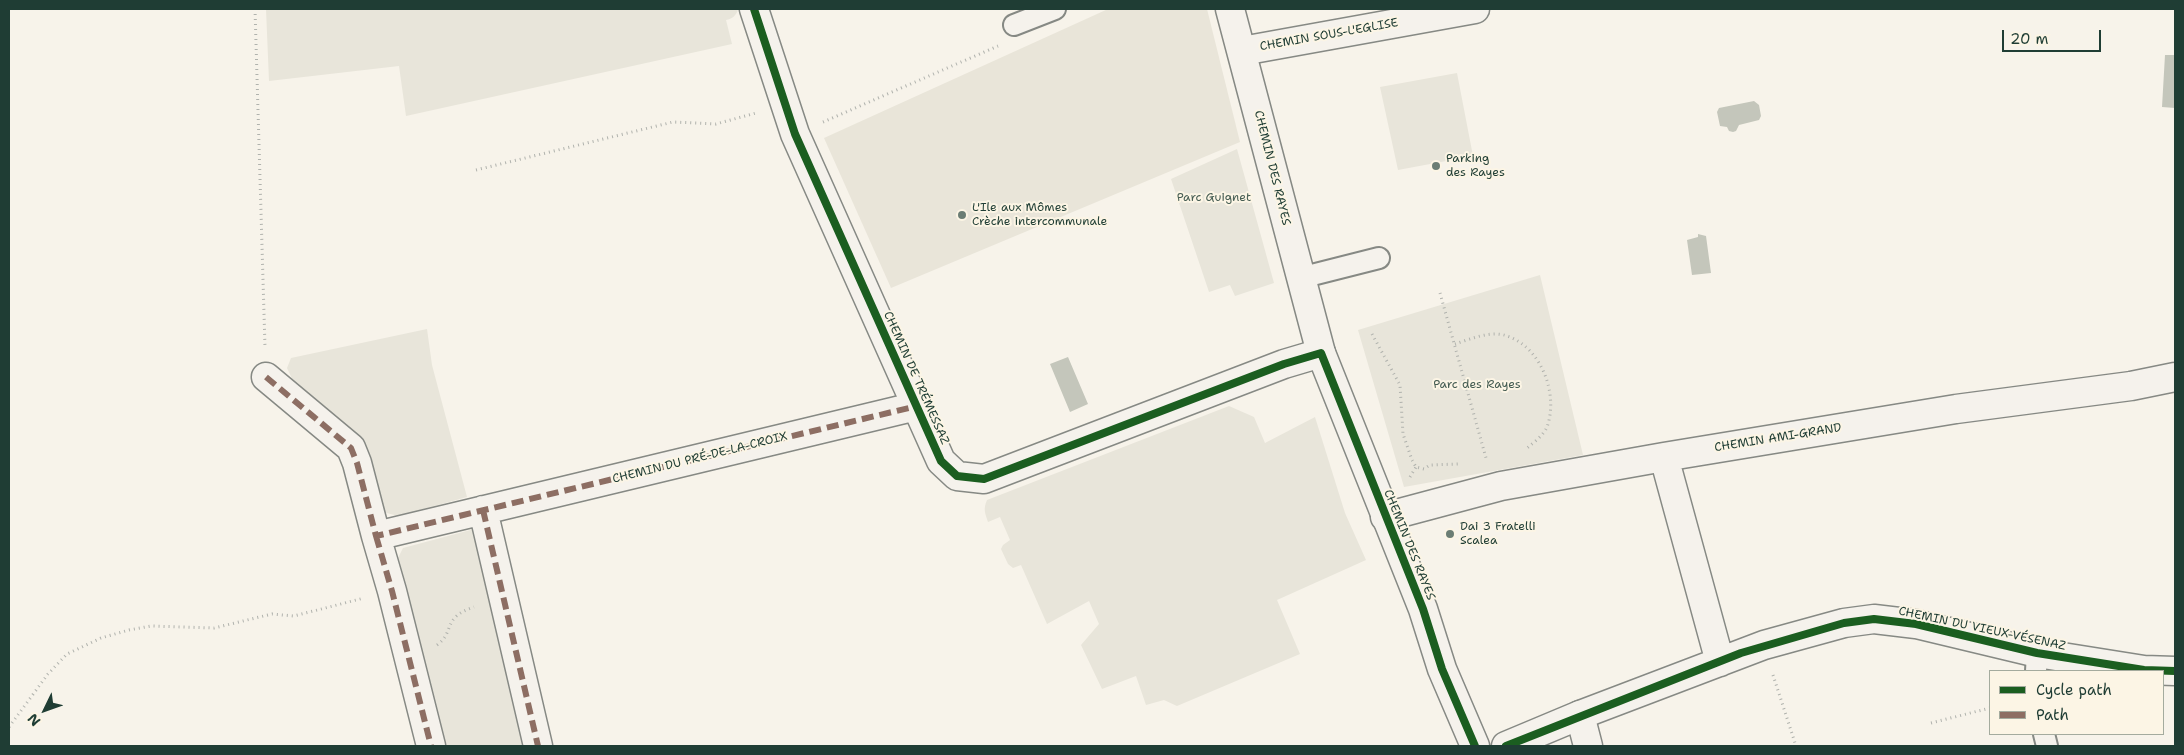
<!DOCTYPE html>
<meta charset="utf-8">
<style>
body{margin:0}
#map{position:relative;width:2184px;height:755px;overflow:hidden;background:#f7f3ea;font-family:"Shantell Sans",sans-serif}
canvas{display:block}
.frame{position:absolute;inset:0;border:10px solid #1f3d34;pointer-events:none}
.legend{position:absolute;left:1989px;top:670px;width:175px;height:65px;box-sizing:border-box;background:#fcf5e5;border:1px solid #a4ab9e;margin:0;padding:6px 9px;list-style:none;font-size:15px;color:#1f3d34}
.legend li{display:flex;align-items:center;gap:10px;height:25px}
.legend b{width:25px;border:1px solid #a4ab9e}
.north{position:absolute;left:20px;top:685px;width:50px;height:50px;-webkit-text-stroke:4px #fcf5e5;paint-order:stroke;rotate:228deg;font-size:14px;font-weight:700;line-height:20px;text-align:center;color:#1f3d34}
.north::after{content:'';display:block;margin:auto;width:18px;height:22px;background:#1f3d34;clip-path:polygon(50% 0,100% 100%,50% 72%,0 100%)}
.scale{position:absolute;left:2002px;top:30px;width:99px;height:22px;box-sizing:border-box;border:2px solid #1f3d34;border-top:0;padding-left:6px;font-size:15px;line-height:18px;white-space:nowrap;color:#1f3d34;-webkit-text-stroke:4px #fcf5e5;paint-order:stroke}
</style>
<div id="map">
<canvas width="2184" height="755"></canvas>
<div class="frame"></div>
<ul class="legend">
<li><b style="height:6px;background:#1b5e20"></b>Cycle path</li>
<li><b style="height:6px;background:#8d6e63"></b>Path</li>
</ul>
<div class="north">N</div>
<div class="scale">20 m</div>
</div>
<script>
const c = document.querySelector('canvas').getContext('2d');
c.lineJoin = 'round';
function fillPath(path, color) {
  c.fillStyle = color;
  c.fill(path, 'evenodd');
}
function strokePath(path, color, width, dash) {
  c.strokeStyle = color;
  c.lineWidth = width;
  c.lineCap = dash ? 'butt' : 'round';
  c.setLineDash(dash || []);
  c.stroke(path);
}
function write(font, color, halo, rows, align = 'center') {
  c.font = font + ' "Shantell Sans",sans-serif';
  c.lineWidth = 4;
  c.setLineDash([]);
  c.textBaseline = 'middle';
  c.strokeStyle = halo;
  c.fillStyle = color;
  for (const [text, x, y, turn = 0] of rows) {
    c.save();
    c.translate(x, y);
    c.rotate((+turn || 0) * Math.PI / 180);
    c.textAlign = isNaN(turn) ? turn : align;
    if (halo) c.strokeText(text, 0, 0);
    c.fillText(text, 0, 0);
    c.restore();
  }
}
fillPath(new Path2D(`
 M1108,9h99l33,133 -349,146 -67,-150z`), '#e9e5d9');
fillPath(new Path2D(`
 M266,9h472c-1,6 -6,10 -12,11l6,24 -326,72 -7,-50 -130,15z
 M1457,73l16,83 -75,14 -18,-83z
 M1237,149l37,134 -39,13 -5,-11 -21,7 -38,-113z
 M1540,275l43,180 -179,32 -46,-157z
 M427,329l5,36 35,132 -69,19 -15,-4 -88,-127 -8,-17 4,-10z
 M1229,406l25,11 11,26 50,-26 30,96 21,47 -89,40 23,54 -123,52 -13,-6 -18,5 -10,-29 -34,13 -21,-44 18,-21 -10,-23 -42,23 -26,-59 -8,3 -5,-4 -7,-15 2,-4 7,-5 -10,-23 -12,5c-3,-9 -5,-13 -1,-22z
 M478,528l51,218h-86l-45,-188 5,-10z`), '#e8e5da');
fillPath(new Path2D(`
 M2165,55h10v53l-13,-1z
 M1754,101l5,4 2,11 -2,4 -20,5 -3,6 -3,1 -4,-1 -2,-4 -7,-1 -3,-14 2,-4z
 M1698,234l8,2 5,37 -19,2 -5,-35 11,-3z
 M1068,357l20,47 -18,8 -20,-48z`), '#c4c6bb');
const lane = new Path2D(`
 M1014,25l41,-16
 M1300,278l79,-20
 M2036,671l1,-18
 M2044,734l3,12`);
const street = new Path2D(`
 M754,9l41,125 146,327 16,15 27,3 300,-115 37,-11
 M1242,51l233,-42
 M266,377l85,71 6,15 19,73 541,-130
 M1664,457l56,205
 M483,510l55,236
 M1385,517l116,-31 163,-29 292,-48 175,-23 44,-9
 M376,536l16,55 39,155
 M1580,715l184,-70 80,-22 30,-4 42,5 121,29 107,17 31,1`);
const secondary = new Path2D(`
 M1230,9l91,344 102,256 19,60 33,77
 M1506,746l74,-31 8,31`);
strokePath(lane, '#868984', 24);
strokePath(street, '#868984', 31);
strokePath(secondary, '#868984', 31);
strokePath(new Path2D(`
 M255,9l10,338
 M823,122l175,-76
 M476,170l197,-48 43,2 40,-11
 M1440,293l46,165
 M1372,334l28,51 3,49 9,26 4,7 8,2 6,-4 28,-1
 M1455,344c15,-5 37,-14 52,-8 34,11 52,58 40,91 -4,9 -14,16 -21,22
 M1410,477l6,-10
 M437,645c19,-14 4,-27 37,-38
 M1773,675l23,71
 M1931,723l59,-15
 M9,727l39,-53 19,-20 34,-16 28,-8 22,-4 63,2 58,-14 22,2 70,-18`), '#b0b2ad', 3, [1, 4]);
strokePath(lane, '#f5f2ec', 20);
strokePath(street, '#f5f2ec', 28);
strokePath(secondary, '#f5f2ec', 28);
strokePath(new Path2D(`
 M266,377l85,71 6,15 19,73 541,-130
 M483,510l55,236
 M376,536l16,55 39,155`), '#8d6e63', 6, [12, 6]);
strokePath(new Path2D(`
 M754,9l41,125 146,327 16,15 27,3 300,-115 37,-11 102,256 19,60 33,77
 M1506,746l235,-93 103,-30 30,-4 42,5 121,29 107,17 31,1`), '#1b5e20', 8);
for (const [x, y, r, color] of [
 [1436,166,5,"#6b7d74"],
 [962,215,5,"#6b7d74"],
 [1450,534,5,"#6b7d74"]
]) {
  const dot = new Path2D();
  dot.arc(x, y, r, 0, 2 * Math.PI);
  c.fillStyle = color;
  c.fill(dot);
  strokePath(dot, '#fcf5e5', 2);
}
write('12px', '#1f3d34', '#fcf5e5', [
 ["CHEMIN SOUS-L'EGLISE",1329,35,-10],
 ["CHEMIN DES RAYES",1272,168,76],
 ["CHEMIN DE TRÉMESSAZ",916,378,66],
 ["CHEMIN AMI-GRAND",1778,438,-9],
 ["CHEMIN DU PRÉ-DE-LA-CROIX",700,458,-14],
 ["CHEMIN DES RAYES",1409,545,68],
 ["CHEMIN DU VIEUX-VÉSENAZ",1982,629,12]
]);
write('12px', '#1f3d34', '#fcf5e5', [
 ["Parking",1446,159],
 ["des Rayes",1446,173],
 ["L'Ile aux Mômes",972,208],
 ["Crèche intercommunale",972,222],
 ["Dai 3 Fratelli",1460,527],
 ["Scalea",1460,541]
], 'left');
write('12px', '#455c52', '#fcf5e5', [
 ["Parc Guignet",1214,198],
 ["Parc des Rayes",1477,385]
]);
</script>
